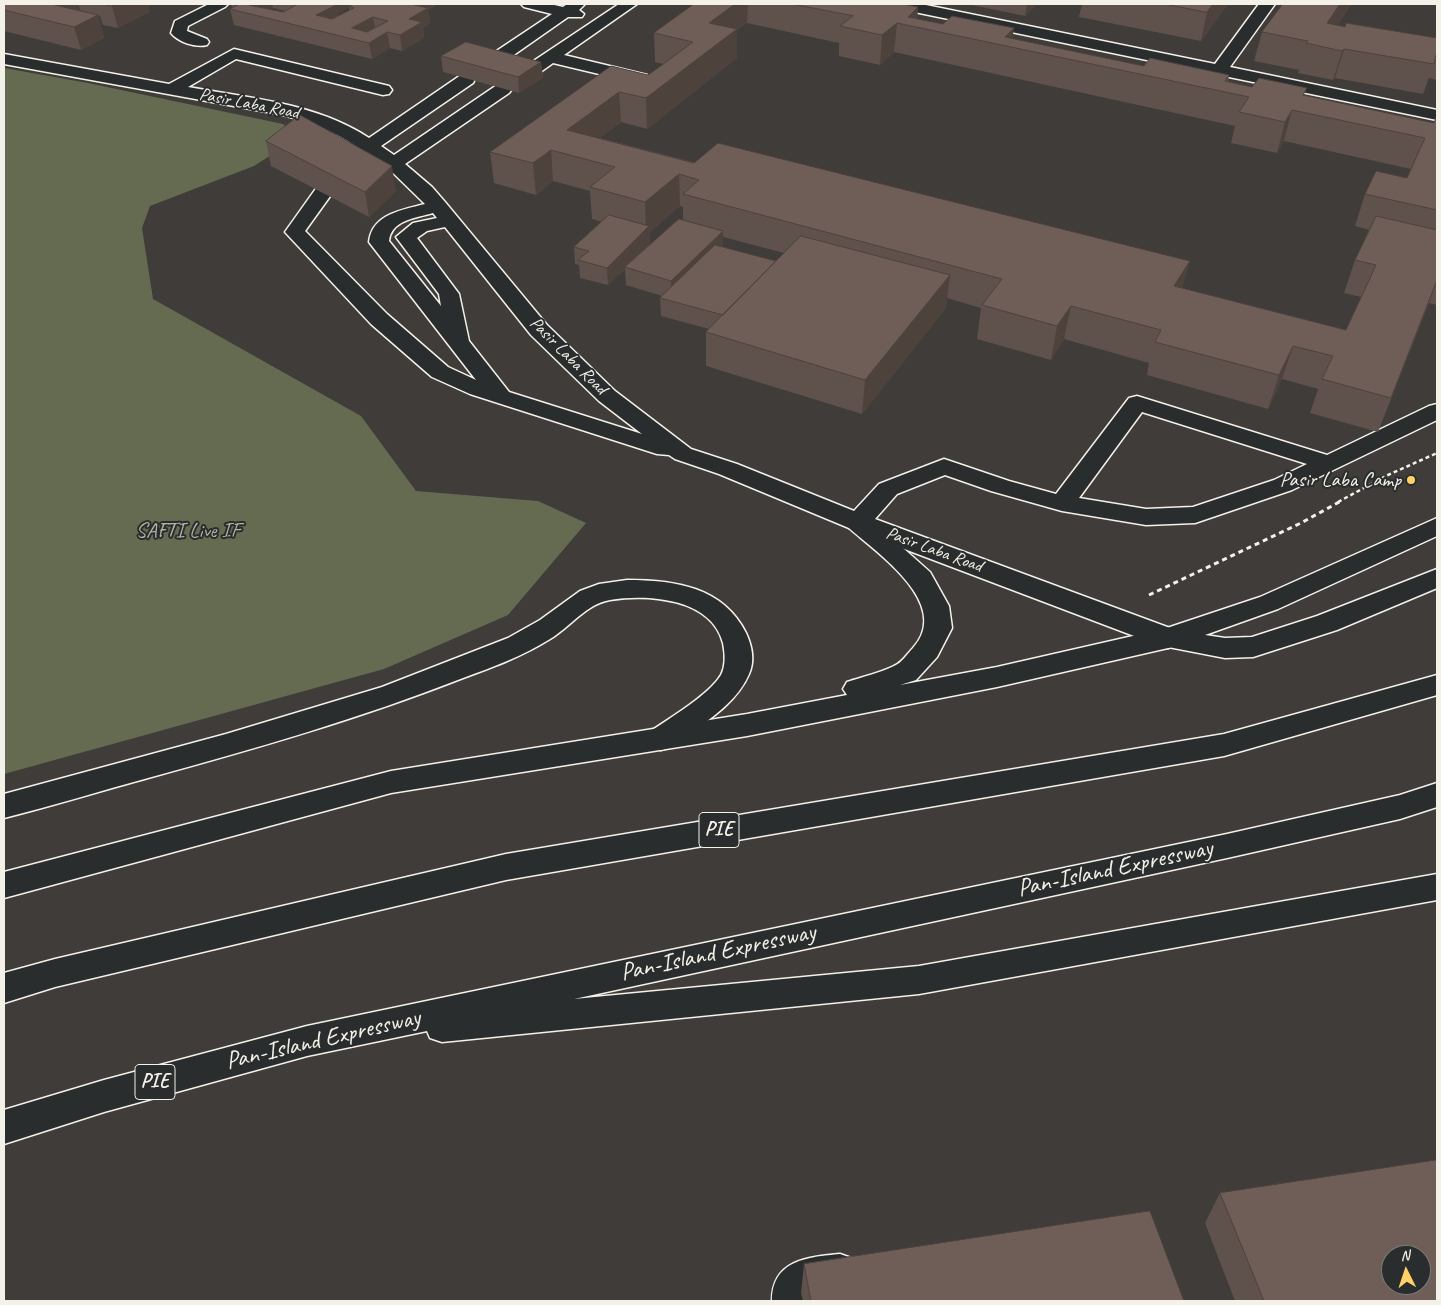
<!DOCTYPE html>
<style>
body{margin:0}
#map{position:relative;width:1441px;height:1305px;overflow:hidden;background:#3f3c3a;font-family:Caveat,sans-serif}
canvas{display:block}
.frame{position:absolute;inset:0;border:5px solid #f4f1e8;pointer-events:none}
.north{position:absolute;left:1381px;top:1245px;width:50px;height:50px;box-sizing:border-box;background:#2a2d2e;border:1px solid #7b7b78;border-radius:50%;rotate:356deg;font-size:14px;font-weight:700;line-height:20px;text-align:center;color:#f4f1e8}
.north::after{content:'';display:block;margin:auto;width:18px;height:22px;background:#ffd166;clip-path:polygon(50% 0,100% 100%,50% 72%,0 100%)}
</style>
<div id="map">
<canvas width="1441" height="1305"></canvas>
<div class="frame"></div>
<div class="north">N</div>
</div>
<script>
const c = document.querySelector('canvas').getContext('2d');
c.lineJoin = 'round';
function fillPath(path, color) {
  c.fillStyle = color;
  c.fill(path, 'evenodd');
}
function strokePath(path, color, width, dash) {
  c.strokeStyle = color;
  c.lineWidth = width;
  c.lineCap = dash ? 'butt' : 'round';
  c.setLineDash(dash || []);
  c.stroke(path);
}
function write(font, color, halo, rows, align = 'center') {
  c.font = font + ' Caveat,sans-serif';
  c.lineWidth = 4;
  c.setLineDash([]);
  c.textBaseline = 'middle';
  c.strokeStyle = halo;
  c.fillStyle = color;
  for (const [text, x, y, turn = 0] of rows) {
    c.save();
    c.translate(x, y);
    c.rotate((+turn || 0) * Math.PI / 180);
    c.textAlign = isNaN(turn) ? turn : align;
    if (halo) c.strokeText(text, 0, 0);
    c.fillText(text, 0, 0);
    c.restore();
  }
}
fillPath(new Path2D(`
 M4,68l84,15 195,41 15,14 -44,28 -104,40 -8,22 11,71 208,117 55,75 122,10 48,22 -78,92 -124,54 -380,105z`), '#646b51');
const minor = new Path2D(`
 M209,4h19l-3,3 -37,19 -1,5 20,8 2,3 -2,3c-11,3 -29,-3 -36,-12l4,-12z
 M521,4h29l13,3 4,-3h18l-6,6 5,4 -2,3h-14l-73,51h-12l-2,-4 2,-4 69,-46 -28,-7z
 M619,4h18l-73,51 83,20 2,4 -2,4 -6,1 -88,-21 -21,15h-12l-2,-4 2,-4z
 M892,4h29l294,60 44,-60h16l-45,63 207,43v10l-537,-111 -5,-2z
 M234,49l155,37 3,4 -3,4 -6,1 -147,-36 -48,28c61,11 128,16 181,51l92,-63h12l2,4 -2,4 -92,63 13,9 103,-70 6,-1 6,1 3,4 -3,4 -104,71 27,23 13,15 102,123 68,66 76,58 46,15 117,47 25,-27 65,-25 65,22 47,13 73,-96 8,-2 190,59 102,-49 8,-2v16l-145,70 -97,33 -49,2 -84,-14 -71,-20 -46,-16 -48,19 -22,25 303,112 4,7 -4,7 -10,3 -10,-3 -309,-117 -130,-54 -44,-15 -6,-4 -12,-1 -187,-60 -38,-17 -61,-53 -86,-92 42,-59 30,-26c-23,-16 -47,-25 -74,-32l-279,-51v-10l165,30zM370,155l17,12 38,37c-23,6 -53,10 -56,38l107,138 -28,-13 -61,-53 -82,-83 36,-50zM433,213l4,5 -24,5 -17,14 43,57 2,12 -52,-65c2,-21 27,-23 44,-28zM445,227l86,108 68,66 43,33 -133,-42 -40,-51 -10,-47 -42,-56 10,-7zM1142,412l165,52 -33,16 -81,27 -47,2 -67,-11z
 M627,580c48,0 96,7 119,53 6,13 9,28 3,41 -14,33 -51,52 -78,73l-10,3 -10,-3 -5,-8 5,-8c19,-13 59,-37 70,-56 5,-9 4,-22 2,-32 -12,-45 -75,-49 -113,-43 -24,4 -40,27 -60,39 -27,17 -57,28 -87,39 -102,40 -209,71 -315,100 -48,13 -96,28 -144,40v-24l222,-60 156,-47 126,-49 32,-18 40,-29 19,-7z
 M840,1254l14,5 5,14 -5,14 -14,5 -28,4v5h-40c0,-41 36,-44 68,-47z`);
const major = new Path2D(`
 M1437,518v18l-159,73 -73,26 20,3 27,-1 65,-21 120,-47v19l-100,42 -84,27 -28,1 -67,-13 -4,-7 4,-7 102,-34z`);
const highway = new Path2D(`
 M858,514l9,2 63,56 19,34 3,22 -15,29 -21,23 -16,5 97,-18 171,-39 10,3 4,7 -4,7 -10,3 -171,39 -250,49 -356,57 -387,105v-26l387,-101 356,-57 100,-19 -4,-6 4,-7c15,-5 33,-9 47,-16 8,-3 14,-13 19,-18 40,-44 -36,-95 -64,-120l-4,-6 4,-6z
 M1437,675v20l-213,61 -718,124 -451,107 -51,16v-30l51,-14 451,-105 718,-120z
 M1437,783v24l-37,12 -173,39 -653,141 345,-33 518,-92v26l-518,94 -477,48 -12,-4 -3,-7 -120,25 -203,56 -100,32v-34l100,-30 203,-54 920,-192 173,-39z`);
strokePath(minor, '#f4f1e8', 3);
strokePath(major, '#f4f1e8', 3);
strokePath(highway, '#f4f1e8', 3);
strokePath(new Path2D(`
 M1338,502l50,-27 49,-22`), '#f4f1e8', 2.5, [4, 3]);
strokePath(new Path2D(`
 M1149,595l152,-72 40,-22`), '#f4f1e8', 3, [5, 4]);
fillPath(minor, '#2a2d2e');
fillPath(major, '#2a2d2e');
fillPath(highway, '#2a2d2e');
fillPath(new Path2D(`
 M4,4h144l2,8 -32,16 -15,-3 -3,-9 -2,-1 6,23 -23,12 -77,-19z
 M231,4h207l-10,6 2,13 -7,5 1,10 -22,13 -12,-3 -18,11 -138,-34 -4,-16 2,-1zM349,7v3l-11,6v-3zM273,8l12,3 -2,1 -12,-2z
 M694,4h208l15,15 227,47 85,9 -1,7 24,5 53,9 129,27 3,-7v189l-8,-2 -51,129 -68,-19 8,-24 -36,-10 -14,30 -121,-34 2,-12 -85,-24 -13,21 -74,-21 4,-31 -34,-10 -1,10 -84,106 -156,-48v-34l3,-3 -48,-13 -1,-18 2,-2 -36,-11 -1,-16 -17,16 -28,-7 -1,-13 -4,-1 -1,-17 28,-25 -10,-3 -2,-28 -37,-10 -17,14 -42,-12 -4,-31 158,-77 15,-11 -8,-2 -1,-29zM747,23l92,20v13l41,9 14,-13 341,74 -4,17 46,10 7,-12 127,28 -4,9 -42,16 -10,32 14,4 -14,30 -11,33 17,4 -15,33 -746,-192 21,-16 26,7 90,-71v-28zM680,206l3,1v13l-45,35 12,-12v-11zM723,237l61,16 -8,8 -53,-14z
 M967,4h70l-12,12z
 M1082,4h146l-27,37 -122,-24z
 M1283,4h69l-15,21 100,13v42l-8,-2 -6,16 -88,-16 -2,2 -35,-7 1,-3 -45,-9 8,-29z
 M441,56l100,6 2,16 -24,15 -76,-21z
 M266,141l130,50 -27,26 -98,-51z
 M1220,1193l217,108h-202l-30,-78z
 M804,1264l380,37h-381l-2,-8z`), '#5f514b');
fillPath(new Path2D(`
 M46,4h32l3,7z
 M115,4h33l2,8 -32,16 -6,-22z
 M251,4h21l1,4 -14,8 -10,-11z
 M327,4h23l1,2 -13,7 1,7 -20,10 -3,-15z
 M410,4h28l-10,6 2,13 -7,5 1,10 -22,13 -2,-16 9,-16z
 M735,4h13l-1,19 -10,7v28l-90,71 -1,-31 63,-75z
 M1027,4h10l-12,12z
 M1213,4h15l-27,37 6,-29z
 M1340,4h12l-30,43 5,-24z
 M918,7l-1,20 -9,-10z
 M98,15l6,23 -23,12 -7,-23z
 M373,17l3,15 -16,9 -8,-13z
 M897,23l-3,29 -14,13 2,-30z
 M1014,28l-3,19 -6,-10z
 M387,32l3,16 -18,11 -3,-16z
 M1344,49l-9,29 -2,2 9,-29z
 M541,62l2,16 -24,15 -1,-16z
 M619,92l2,30 -45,35 -9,-27z
 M1292,110l-8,31 -7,12 8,-31z
 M551,150l2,31 -17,14 -3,-32z
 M392,166l4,25 -27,26 -4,-25z
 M679,174l1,32 -30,26v11l-24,25 -1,-1v2l-17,16 -1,-17 39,-39 -1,-27z
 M723,231v17l-51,50 -1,-17z
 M1190,261l-9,33 -7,-8z
 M950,275l-4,33 -84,106 3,-34z
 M1071,306l-7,33 -13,21 6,-34z
 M1293,346l-11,33 -14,30 11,-34z`), '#4e423d');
const building = new Path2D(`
 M4,4h47l47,11 -24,12 -70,-17z
 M104,4h11l-3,2z
 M240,4h11l-2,1 34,7 15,-8h35l3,1 -20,10 16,4 22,-11 -5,-2 5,-2h56l18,4 -19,11 13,3 -22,13 -13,-3 -18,11 -139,-34zM373,17l15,4 -21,11 -15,-4z
 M694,4h41l-26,19 28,6 -91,69 -27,-6 -52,38 127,33 24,-20 472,118 -16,25 172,44 30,-65 -21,-5 21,-44 61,14v50l-46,118 -69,-19 11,-23 -40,-10 -14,29 -124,-33 6,-12 -90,-24 -14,20 -75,-21 20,-26 -319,-85 16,-14 -20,-6 -34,28 -55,-15 25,-20 -64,-17 -18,13 -43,-11 121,-86 37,9 10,-7 35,-26 -39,-9z
 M792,4h110l16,3 -10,10 35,7 9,-8 62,12 -9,9 139,29 6,-8 79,17 -4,6 27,6 7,-9 48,10 -4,7 131,28 3,-7v94l-72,-16 11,-23 31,7 18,-40 -133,-28 -7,12 -46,-10 10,-15 -352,-74 -15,12 -42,-9 13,-10z
 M1165,4h48l-6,8z
 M1283,4h57l-13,19 18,4 1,-4 91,15v13l-3,13 -90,-15 -2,2 -36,-8 2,-2 -46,-9z
 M466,42l75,20 -23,15 -77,-21z
 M300,115l92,51 -27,26 -99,-51z
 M609,215l40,11 -42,42 -29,-8 11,-9 -15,-4z
 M679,219l44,12 -52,50 -46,-14z
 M801,236l149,39 -85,105 -159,-48z
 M715,245l61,16 -53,54 -63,-17z
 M1437,1160v141h-173l-44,-108zM1391,1255h30v30h-30z
 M1150,1211l34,90h-373l-7,-37z`);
fillPath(building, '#6f5e57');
strokePath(building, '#4e423d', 1);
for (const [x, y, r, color] of [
 [1411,480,5,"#ffd166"]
]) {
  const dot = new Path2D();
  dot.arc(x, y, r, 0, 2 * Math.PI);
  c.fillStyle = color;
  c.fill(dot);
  strokePath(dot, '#2a2d2e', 2);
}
write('18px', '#f4f1e8', '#2a2d2e', [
 ["Pasir Laba Road",249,104,11],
 ["Pasir Laba Road",568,356,45],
 ["Pasir Laba Road",934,550,20]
]);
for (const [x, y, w] of [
 [719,830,40],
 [155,1082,40]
]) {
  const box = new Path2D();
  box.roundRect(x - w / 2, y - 17.5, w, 35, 4);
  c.fillStyle = '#2a2d2e';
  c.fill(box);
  strokePath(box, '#f4f1e8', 1);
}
write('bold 20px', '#f4f1e8', null, [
 ["PIE",719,830],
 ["PIE",155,1082]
]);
write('21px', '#f4f1e8', '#2a2d2e', [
 ["Pasir Laba Camp",1401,480]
], 'right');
write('21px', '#b3b5a4', '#2a2d2e', [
 ["SAFTI Live IF",188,531]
]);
write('25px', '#f4f1e8', '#2a2d2e', [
 ["Pan-Island Expressway",1115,869,-12],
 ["Pan-Island Expressway",718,953,-12],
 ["Pan-Island Expressway",323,1040,-13]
]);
</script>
